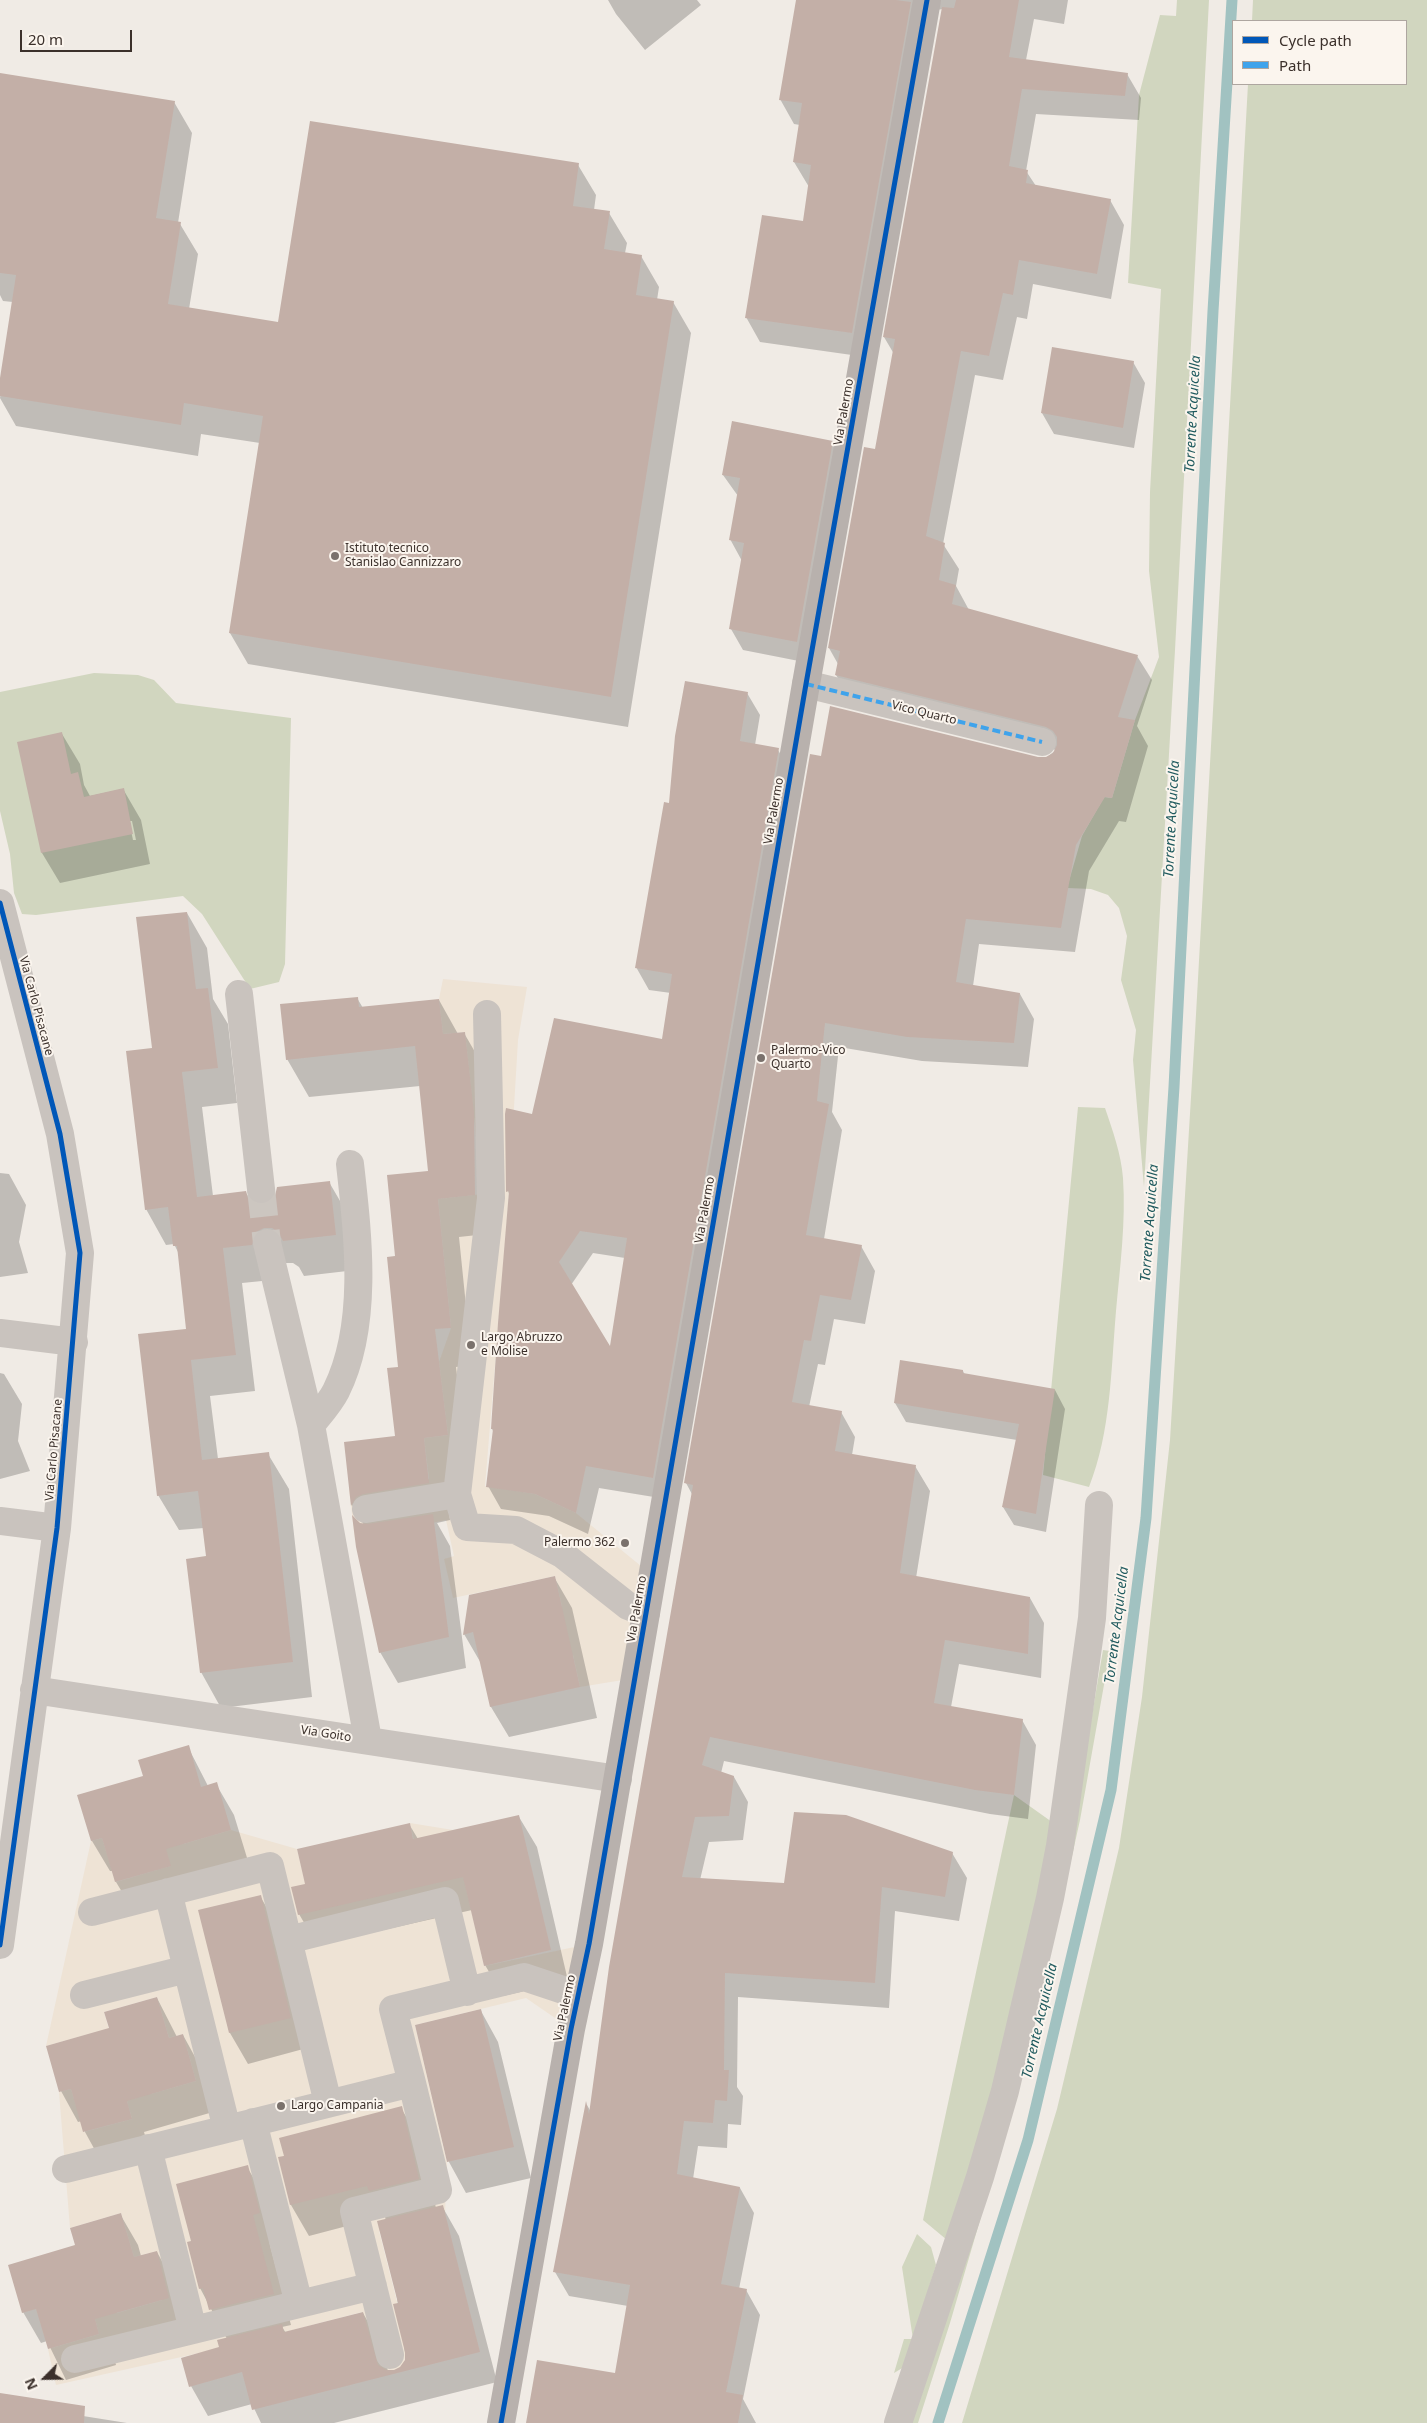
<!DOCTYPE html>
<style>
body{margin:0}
#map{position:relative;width:1427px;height:2423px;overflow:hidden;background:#f0ebe5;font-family:"Noto Sans",sans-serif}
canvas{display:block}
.legend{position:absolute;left:1232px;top:20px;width:175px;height:65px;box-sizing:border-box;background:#fbf5ee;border:1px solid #aea6a0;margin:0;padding:6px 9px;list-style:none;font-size:15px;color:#3b302b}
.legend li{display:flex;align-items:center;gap:10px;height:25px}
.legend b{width:25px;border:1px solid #aea6a0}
.north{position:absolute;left:20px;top:2353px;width:50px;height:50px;-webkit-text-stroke:4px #fbf5ee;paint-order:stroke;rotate:247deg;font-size:14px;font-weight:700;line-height:20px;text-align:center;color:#3b302b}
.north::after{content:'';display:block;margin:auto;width:18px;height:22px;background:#3b302b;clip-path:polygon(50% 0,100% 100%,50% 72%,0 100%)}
.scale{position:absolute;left:20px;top:30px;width:112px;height:22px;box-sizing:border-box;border:2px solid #3b302b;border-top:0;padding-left:6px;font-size:15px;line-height:18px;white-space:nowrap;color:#3b302b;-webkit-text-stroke:4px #fbf5ee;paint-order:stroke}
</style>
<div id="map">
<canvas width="1427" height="2423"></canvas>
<ul class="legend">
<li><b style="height:6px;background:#0057b8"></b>Cycle path</li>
<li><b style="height:6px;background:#3fa3eb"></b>Path</li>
</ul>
<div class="north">N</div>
<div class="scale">20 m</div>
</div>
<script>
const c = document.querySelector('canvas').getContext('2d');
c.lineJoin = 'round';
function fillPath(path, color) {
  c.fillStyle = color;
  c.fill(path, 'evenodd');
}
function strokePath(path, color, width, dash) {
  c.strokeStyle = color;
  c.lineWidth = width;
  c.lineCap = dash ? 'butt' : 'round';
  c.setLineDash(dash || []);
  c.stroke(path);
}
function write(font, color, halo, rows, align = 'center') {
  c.font = font + ' "Noto Sans",sans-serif';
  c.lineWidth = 4;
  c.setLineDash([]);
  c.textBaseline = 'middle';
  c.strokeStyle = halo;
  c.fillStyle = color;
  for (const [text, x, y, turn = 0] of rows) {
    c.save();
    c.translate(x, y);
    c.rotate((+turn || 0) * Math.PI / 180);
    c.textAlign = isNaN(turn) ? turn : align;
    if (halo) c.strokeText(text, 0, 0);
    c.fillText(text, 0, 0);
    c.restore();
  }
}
fillPath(new Path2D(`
 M1177,0h32l-34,650 -31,537 -11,-127 3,-30 -15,-50 6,-44 -8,-28 -11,-13 -17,-6 -24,-1 15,-52 22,-39 8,1 23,-78 24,-63 -10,-86 1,-79 11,-203 -33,-6 11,-188 21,-80 16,1z
 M1253,0h174v2423h-465l95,-314 62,-261 23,-151 28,-257 25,-408 53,-948h158v-63h-154z
 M94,673l44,2 16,5 22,23 115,15 -6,246 -6,18 -29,7 -48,-75 -19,-18 -147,19 -14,-1 -8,-21 -4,-39 -10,-43v-119z
 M1078,1107l27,1c8,24 16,45 18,70 3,44 -3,89 -7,133 -5,58 -5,121 -27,176l-46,-12z
 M1103,1650l7,1 -30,169 -53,239 -77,264 -32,100h-9l174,-655z
 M1014,1795l38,27 -45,232 -60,186 -24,-20z
 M917,2234l14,13 5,18 -32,102 -10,6 10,-34h9l-11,-72z`), '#d1d6bf');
fillPath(new Path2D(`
 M443,979l84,8 -9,53 -10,168 -23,278 50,8 41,19 76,62 -17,103 -55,9 -7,-32 -12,2 -10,-47 11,-3 -7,-31 -102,22 -9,-39 10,-3 -8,-36 -91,20 -6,-51 80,-10 -5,-41 24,-3 -9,-73 12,-34 -13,-129 44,-5 -17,-162 -22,2 -4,-35z
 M410,1823l43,7 31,136 105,-22 -18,85 -45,-31 -111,27 32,138 -2,51 -66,17 35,137 -34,8 -18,-64 -127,33 -179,40 -8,-36 51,-15 -14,-51 21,-6 11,36 45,-13 -13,-47 -15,4 -13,-44 -51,15 -11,-136 12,-3 13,43 48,-13 -8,-29 27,4 45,-13 -13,-47 -14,4 -12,-41 -53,15 15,52 -20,5 -10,-35 -43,12 45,-205 11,-3 14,44 54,-16 -8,-28 21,6 48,-14 66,19 15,62 112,-26z`), '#eee3d5');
fillPath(new Path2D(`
 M608,0h89l4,5 -56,45 -29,-36z
 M799,0h269l-4,24 -30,-5 -8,41 101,14 14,24 -2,22 -103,-6 -10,57 10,15 74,14 14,25 -13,74 -78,-15 -6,35 -10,-2 -14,63 -28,-5 -32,169 16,25 -3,17 13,24 168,46 15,24 -15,46 11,20 -22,76 -7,-1 -30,50 -14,81 -96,-8 -6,42 47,8 14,25 -6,48 -106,-6 -83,-14 -7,65 10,18 -18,109 37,7 14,25 -10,53 -31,-5 -9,46 -7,-1 -9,43 32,5 14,25 -3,18 63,11 15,25 -14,87 114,20 14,25 -3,55 -82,-14 -8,43 71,13 14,25 -8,74 -38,-5 -266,-53 -3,12 13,4 14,25 -5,38 -34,2 -9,38 85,4 167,-31 15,25 -8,43 -64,-10 -6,97 -151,-11 -1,90 6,9 -2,29 -13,-1 -1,24 -29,-2 -5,33 47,9 14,25 -15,76 7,1 14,25 -17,84 13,24h-228l88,-48 12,-69 -59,-10 -14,-24 32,-167 4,7 102,-616 -7,-13 136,-725h224l10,-8 -205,-50 -15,-25 2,-11 -9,-16 47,-198 18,-96 -10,-17 59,-328 -7,1 -70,347 -106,-15 -14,-25 58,-95 5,-35 -15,-25 6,-37 -6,-1 -14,-25z
 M0,74l174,28 18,31 -14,90 2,1 18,30 -9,55 90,14 299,-158 18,30 -2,15 15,3 18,30 -2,10 16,3 18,31 -2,13 16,2 18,31 -63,394 -380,-63 -18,-31 30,-190 -59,-9 -3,22 -182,-30 -16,-28 13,-96 -10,-1 -3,-6z
 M1133,362l12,21 -11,65 -80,-14 -12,-21z
 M832,442l12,21 -35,200 -66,-13 -12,-21 11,-68 -12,-22 8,-43 -15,-21z
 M747,693l13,22 -5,30 23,5 13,22 -125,727 -67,-11 -11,46 -39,-18 -48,-7 -13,-23 6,-53 -2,-4 18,-233 -2,-5 25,-75 130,-76 8,-47 -22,-3 -13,-23 35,-163zM593,1253l32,5 -15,92 -39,-65z
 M62,734l18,30 4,21 6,11 33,-7 18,31 9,44 -90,19 -18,-30zM129,821h3l4,19h-3z
 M187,913l20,35 6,51 15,25 9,79 -35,4 11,89 32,-4 9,12 9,2 66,-24 21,36 6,52 -52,6 -5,-9 -6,-4h-9l-12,17 -30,3 13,108 -45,5 8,63 50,-5 21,35 23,208 -91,11 -20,-36 7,-114 -4,-30 -25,2 -21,-35 30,-165 -9,-76 -5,-10 -8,1 -20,-36 7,-160z
 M357,998l6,10 76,-8 19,34 6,-1 22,38 10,162 -37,4 13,128 -16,2 13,106 -24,3 5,44 -13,3 13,23 16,122 -68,15 -18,-31 -21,-127h5l-12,-20 -7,-62 51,-6 4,-69 -4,-111 34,-85 -10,-86 -111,11 -22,-38z
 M0,1173l9,1 17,31 -7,37 9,31 -28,4z
 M901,1362l62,9 2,4 90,15 10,19 -19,123 -32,-7 -11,-18 14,-67 -111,-18 -11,-19z
 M0,1373l4,1 18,30 -4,37 12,30 -30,8z
 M554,1577l18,31 25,110 -88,19 -18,-30 -9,-42 -18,-31z
 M188,1747l20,39 8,-2 18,31 14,46 -114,51 -18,-30 -3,-11h-3l-18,-30 -13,-46 65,-18z
 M519,1817l18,30 31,134 -65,15 -18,-31 -13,-55 -155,35 -18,-31 8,-30 102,-60 9,15z
 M260,1896l18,31 29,121 -59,16 -18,-31 -31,-122z
 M157,1998l20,39 6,-2 17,31 13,46 -69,20 5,17 -47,14 -17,-31 -3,-11 -4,1 -17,-31 49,-62z
 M481,2011l17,31 33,136 -65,15 -17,-31 -33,-136z
 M401,2108l18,30 17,70 6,-2 17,30 38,146 -163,41h-73l-9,-19 -44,12 -17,-30 36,-47 -27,-51 -8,-46 55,-75 18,30 5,48 21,80 -9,2 4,6 77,-20 17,30 8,28h7l6,-4 5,-7 -21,-144 -76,20 -18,-31 -11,-47z
 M120,2214l18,31 3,11 16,-4 17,31 12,46 -74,21 4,15 -50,15 -19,-39 -6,2 -18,-31 53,-66z
 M0,2394l83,22 44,7h-127z`), '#0003');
strokePath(new Path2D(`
 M938,2423l90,-283 83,-350 35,-272 28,-431 39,-776 19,-311`), '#a1c2c1', 11);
fillPath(new Path2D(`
 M796,0h100l15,2 -59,331 -107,-15 17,-103 41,6 8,-56 -18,-3 9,-59 -23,-3z
 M956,0h63l-10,57 119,16 -3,23 -103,-7 -13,77 19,4 -2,13 85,16 -14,75 -78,-14 -6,35 -10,-2 -14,63 -28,-5 -35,185 19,7 -6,37 17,5 -4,19 186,51 -20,62 17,3 -23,78 -7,-1 -29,48 -15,83 -95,-9 -10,63 64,11 -6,50 -107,-6 -82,-14 -8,78 12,3 -23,131 56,10 -11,55 -31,-5 -9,46 -7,-1 -12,62 50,9 -7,40 81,14 -16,108 130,24 -2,57 -83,-14 -11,63 89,16 -9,76 -39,-5 -265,-53 -8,28 32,11 -5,40 -34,1 -13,60 102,6 10,-71 52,3 107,37 -8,45 -63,-10 -7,96 -150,-10 -1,97h5l-2,31 -12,-1 -2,23 -29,-2 -7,53 63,13 -19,97 26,5 -21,103 17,3 -5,28h-212l11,-63 78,13 15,-88 -77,-13 33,-171 3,13 20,-147 84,-482 -9,-2 126,-729 11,2 9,-50 208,51h8l7,-4 4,-8v-8l-4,-6 -7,-4 -211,-52 5,-24 -12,-3 36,-201 11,2 20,-110 -12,-2 59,-330 12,1z
 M0,73l175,28 -19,117 25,4 -13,82 110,18 32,-201 269,42 -6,43 37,5 -6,38 38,6 -6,40 38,6 -63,396 -382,-64 34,-217 -79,-13 -3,22 -181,-29v-18l16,-103 -16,-2z
 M1052,347l82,14 -11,67 -82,-15z
 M732,421l101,20 -36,201 -68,-13 15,-86 -15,-3 11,-62 -18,-3z
 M685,681l63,11 -8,49 39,7 -126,730 -67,-12 -10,47 -41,-19 -49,-7 7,-58h-2l7,-106 11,-132 -3,1 -1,-78 1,-6 26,6 22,-96 108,21 10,-65 -37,-6 29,-166 5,1 6,-67zM580,1231l47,7 -17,108 -51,-84z
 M62,732l9,42 7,-2 6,25 40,-9 9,46 -92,19 -24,-111z
 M187,912l9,77 12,-1 10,80 -36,4 15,125 49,-6 2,7 6,5 9,1 7,-2 5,-6 2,-9 53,-6 6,54 -53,6 -5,-9 -6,-4h-8l-8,4 -4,13 -29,3 13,107 -45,5 11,100 67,-8 24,210 -93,11 -14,-114 20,-3 -8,-65 -41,5 -19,-162 48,-5 -9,-83h-4l-5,-39 -23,3 -19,-159 26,-3 -16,-131z
 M358,997l1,10 80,-8 4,35 22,-2 9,81 1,82 -37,4 13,129 -16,1 13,106 -24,3 5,45 -66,11 -7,3 -5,9 -7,-64 51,-6 -8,-68 11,-1 -11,-110 8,-1 -8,-81 41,-4 -13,-125 -129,14 -6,-56z
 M900,1360l63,10v3l92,16 -19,125 -34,-7 17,-83 -125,-21z
 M433,1514l16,123 -70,16 -23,-106 -4,-32 8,8 8,1z
 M555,1576l25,111 -90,20 -17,-75 -10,3 6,-40z
 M189,1745l12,42 16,-5 14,48 -65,19 5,17 -56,16 -13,-44 -11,3 -14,-46 66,-19 -5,-16z
 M519,1815l32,135 -67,16 -21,-89 -165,38 -7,-28 14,-3 -8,-35 113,-26 3,16z
 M261,1895l30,123 -62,15 -31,-123z
 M157,1997l12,41 14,-4 13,47 -69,20 5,18 -49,13 -12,-43 -12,3 -13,-46 63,-18 -5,-16z
 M481,2009l33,138 -67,15 -32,-137z
 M402,2106l17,73 -50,12 -2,-5 -77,19 -12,-48 6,-1 -5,-18z
 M248,2165l12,48 -7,2 21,79 -65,16 -6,-22 -4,1 -12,-47 4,-1 -15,-57z
 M443,2205l37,147 -228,58 -10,-38 -53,15 -8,-29 38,-11 -2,-7 65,-16 2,8 79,-20 15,53 8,5h8l6,-3 5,-7v-8l-12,-48 5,-1 -21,-82z
 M121,2213l13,44 23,-6 12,47 -74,21 4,15 -51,15 -12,-40 -14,4 -14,-48 67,-20 -5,-17z
 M0,2393l85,13 -1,17h-84z`), '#c3afa7');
strokePath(new Path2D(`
 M261,1189l6,54`), '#ccc6c0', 28, [28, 14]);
strokePath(new Path2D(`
 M806,684l236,58
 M0,903l60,231 20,119 -23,275 -57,417
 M239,994l22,195
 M487,1014l4,184 -34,296 10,33 49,3 46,24 66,52 18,7
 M267,1243l44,182 57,315
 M0,1333l74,9
 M311,1425c8,-10 19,-22 25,-34 33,-66 22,-156 14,-227
 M366,1509l91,-15
 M0,1521l57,7
 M34,1690l584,89
 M168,1892l59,237
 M92,1912l178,-46 58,237
 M288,1940l157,-39 22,91
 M84,1995l103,-26
 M253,2122l46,182
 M148,2148l45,182
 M66,2169l346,-86 -19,-74 131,-32 54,18
 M390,2355l-36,-144 84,-21 -26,-107
 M75,2359l298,-73
 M898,2423l82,-246 25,-86 45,-193 10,-52 32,-228 7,-113`), '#c9c3be', 28);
strokePath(new Path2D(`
 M501,2423l70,-394 18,-85 217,-1260 121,-684`), '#b8b1ad', 28);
strokePath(new Path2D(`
 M806,684l236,58`), '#3fa3eb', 4, [8, 4]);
strokePath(new Path2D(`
 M0,903l60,231 20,119 -23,275 -57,417
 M501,2423l70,-394 18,-85 217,-1260 121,-684`), '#0057b8', 5);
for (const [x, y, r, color] of [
 [335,556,5,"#7a716c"],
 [761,1058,5,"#7a716c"],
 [471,1345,5,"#7a716c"],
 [625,1543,5,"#7a716c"],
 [281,2106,5,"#7a716c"]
]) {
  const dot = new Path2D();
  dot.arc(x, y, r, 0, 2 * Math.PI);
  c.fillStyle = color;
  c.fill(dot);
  strokePath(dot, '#fbf5ee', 2);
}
write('12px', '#3b302b', '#fbf5ee', [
 ["Via Palermo",844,412,-80],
 ["Vico Quarto",924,713,14],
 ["Via Palermo",774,811,-80],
 ["Via Carlo Pisacane",36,1006,75],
 ["Via Palermo",705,1210,-80],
 ["Via Carlo Pisacane",54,1450,-85],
 ["Via Palermo",637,1609,-80],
 ["Via Goito",326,1734,9],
 ["Via Palermo",565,2008,-78]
]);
write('12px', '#3b302b', '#fbf5ee', [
 ["Istituto tecnico",345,549],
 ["Stanislao Cannizzaro",345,563],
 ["Palermo-Vico",771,1051],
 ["Quarto",771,1065],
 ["Largo Abruzzo",481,1338],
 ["e Molise",481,1352],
 ["Palermo 362",615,1543,"right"],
 ["Largo Campania",291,2106]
], 'left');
write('italic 14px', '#1f5a5e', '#fbf5ee', [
 ["Torrente Acquicella",1193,414,-87],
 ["Torrente Acquicella",1172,819,-87],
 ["Torrente Acquicella",1150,1223,-86],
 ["Torrente Acquicella",1117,1625,-83],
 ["Torrente Acquicella",1040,2021,-77]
]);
</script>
